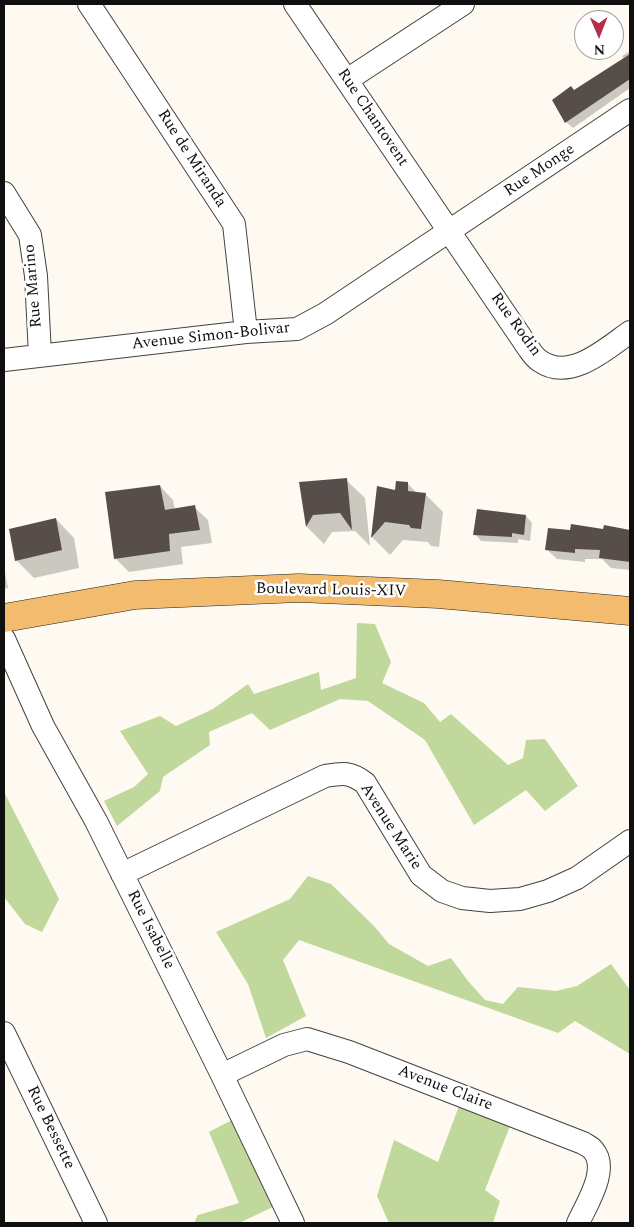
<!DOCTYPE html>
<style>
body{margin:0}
#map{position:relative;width:634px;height:1227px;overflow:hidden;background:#fefaf1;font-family:Spectral,serif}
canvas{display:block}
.frame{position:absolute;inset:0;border:5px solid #0f0f0f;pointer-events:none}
.north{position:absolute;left:574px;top:10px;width:50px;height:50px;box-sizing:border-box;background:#fff;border:1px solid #9f9f9f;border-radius:50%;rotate:179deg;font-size:14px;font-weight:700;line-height:20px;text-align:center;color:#0f0f0f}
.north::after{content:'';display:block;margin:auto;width:18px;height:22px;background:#b92c4b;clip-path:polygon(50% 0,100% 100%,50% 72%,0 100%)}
</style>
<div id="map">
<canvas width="634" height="1227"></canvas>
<div class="frame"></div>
<div class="north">N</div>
</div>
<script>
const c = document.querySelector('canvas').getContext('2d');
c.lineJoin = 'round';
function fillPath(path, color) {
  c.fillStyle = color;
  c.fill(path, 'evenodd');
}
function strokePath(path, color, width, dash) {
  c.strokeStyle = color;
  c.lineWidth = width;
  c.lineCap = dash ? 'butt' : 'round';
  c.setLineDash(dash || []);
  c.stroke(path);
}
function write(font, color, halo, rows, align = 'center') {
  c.font = font + ' Spectral,serif';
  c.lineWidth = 5;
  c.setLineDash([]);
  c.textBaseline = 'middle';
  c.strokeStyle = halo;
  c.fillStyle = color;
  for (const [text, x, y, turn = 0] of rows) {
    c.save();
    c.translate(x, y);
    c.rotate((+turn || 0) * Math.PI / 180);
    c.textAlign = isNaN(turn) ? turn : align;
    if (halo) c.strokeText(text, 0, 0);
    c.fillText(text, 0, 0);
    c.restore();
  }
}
fillPath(new Path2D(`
 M357,623l18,1 16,38 -9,21 42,20 16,19 11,-8 57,51 15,-7 3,-18 19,-1 33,47 -33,25 -19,-21 -52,35 -49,-85 -57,-39 -28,-2 -70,31 -18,-17 -43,19 1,13 -47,32 -3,14 -43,35 -13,-25 30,-14 14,-13 -28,-43 40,-15 16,10 37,-17 35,-25 6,10 65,-22 2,18 35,-12z
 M4,792l55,107 -17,33 -17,-8 -21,-27z
 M308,876l23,8 43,42 15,18 39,22 23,-8 17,23 17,19 18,4 15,-17 38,4 21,-5 34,-22 19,26v64l-55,-33 -17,12 -259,-93 -16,20 23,56 -40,22 -18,-54 -32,-52 74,-33z
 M459,1106l51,20 -25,64 15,11 -7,22h-104l-12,-27 17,-56 44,22z
 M232,1120l43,86 -36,17h-45l4,-8 41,-12 -30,-71z`), '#c1d89c');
fillPath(new Path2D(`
 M630,51v37l-57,40 -7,-6 58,-63 -2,-3z
 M346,480l19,18 5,48 -15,-15 -23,1 -8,12 -17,-17 -6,-43z
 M407,483l10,10 8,1 18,18 -4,35 -8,-1 -3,-4 -25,-2 -13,15 -18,-18 6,-50 18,4z
 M160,486l13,14 2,10 19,-3 14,13 4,23 -31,4 2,17 -54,8 -13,-13z
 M526,516l6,7 -2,18 -12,-2v4l-37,-2 -6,-7z
 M56,519l18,19 5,30 -45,10 -18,-18z
 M605,527l25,4v39l-19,-2 -9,-9h-17v3l-28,-3 -11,-10 25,-18h33z
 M4,568l4,20 -4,1z`), '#0003');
fillPath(new Path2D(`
 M630,54v25l-65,44 -13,-23 19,-14 3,4z
 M347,478l5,52 -12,-17 -27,2 -7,12 -7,-45z
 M396,481l12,1v9l18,2 -5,36 -10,-1 -2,-3 -24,-3 -14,16 6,-52 18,4z
 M160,485l5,25 30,-5 5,25 -31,4 1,17 -56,8 -9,-67z
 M477,509l49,6 -2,20 -12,-2v4l-39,-2z
 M56,518l6,32 -47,11 -6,-32z
 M571,524l32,5 1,-4 26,5v32l-31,-4 1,-8 -25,-1v4l-30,-3 3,-22 22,2z`), '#574e4c');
const minor = new Path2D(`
 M89,4l145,220 12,108
 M295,4l234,345c3,4 6,9 11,12 30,21 66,-12 90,-29
 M347,80l116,-76
 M4,193l26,42 6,41 4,79
 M4,360l242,-28 51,-3 28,-15 305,-204
 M4,639l39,87 53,95 126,254 71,148
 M122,874l203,-98c19,-3 25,-4 40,7l56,92 21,16 20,7 28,3 30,-2 28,-8 29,-13 53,-37
 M4,1033l92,190
 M222,1075l62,-30 23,-6 42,13 234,91c3,2 8,4 10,7 17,19 -7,55 -15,73`);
const major = new Path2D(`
 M4,618l131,-23 164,-7 139,6 192,17`);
strokePath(minor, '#424242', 24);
strokePath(major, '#202020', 29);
strokePath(minor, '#fff', 22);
strokePath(major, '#f2bb6d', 28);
write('16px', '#0f0f0f', '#fff', [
 ["Rue Chantovent",372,118,56],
 ["Rue de Miranda",191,159,57],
 ["Rue Monge",540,171,-34],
 ["Rue Marino",34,286,-95],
 ["Rue Rodin",515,325,54],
 ["Avenue Simon-Bolivar",211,337,-6],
 ["Boulevard Louis-XIV",331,591,1],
 ["Avenue Marie",390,827,57],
 ["Rue Isabelle",150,930,63],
 ["Avenue Claire",445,1089,21],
 ["Rue Bessette",50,1128,64]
]);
</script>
